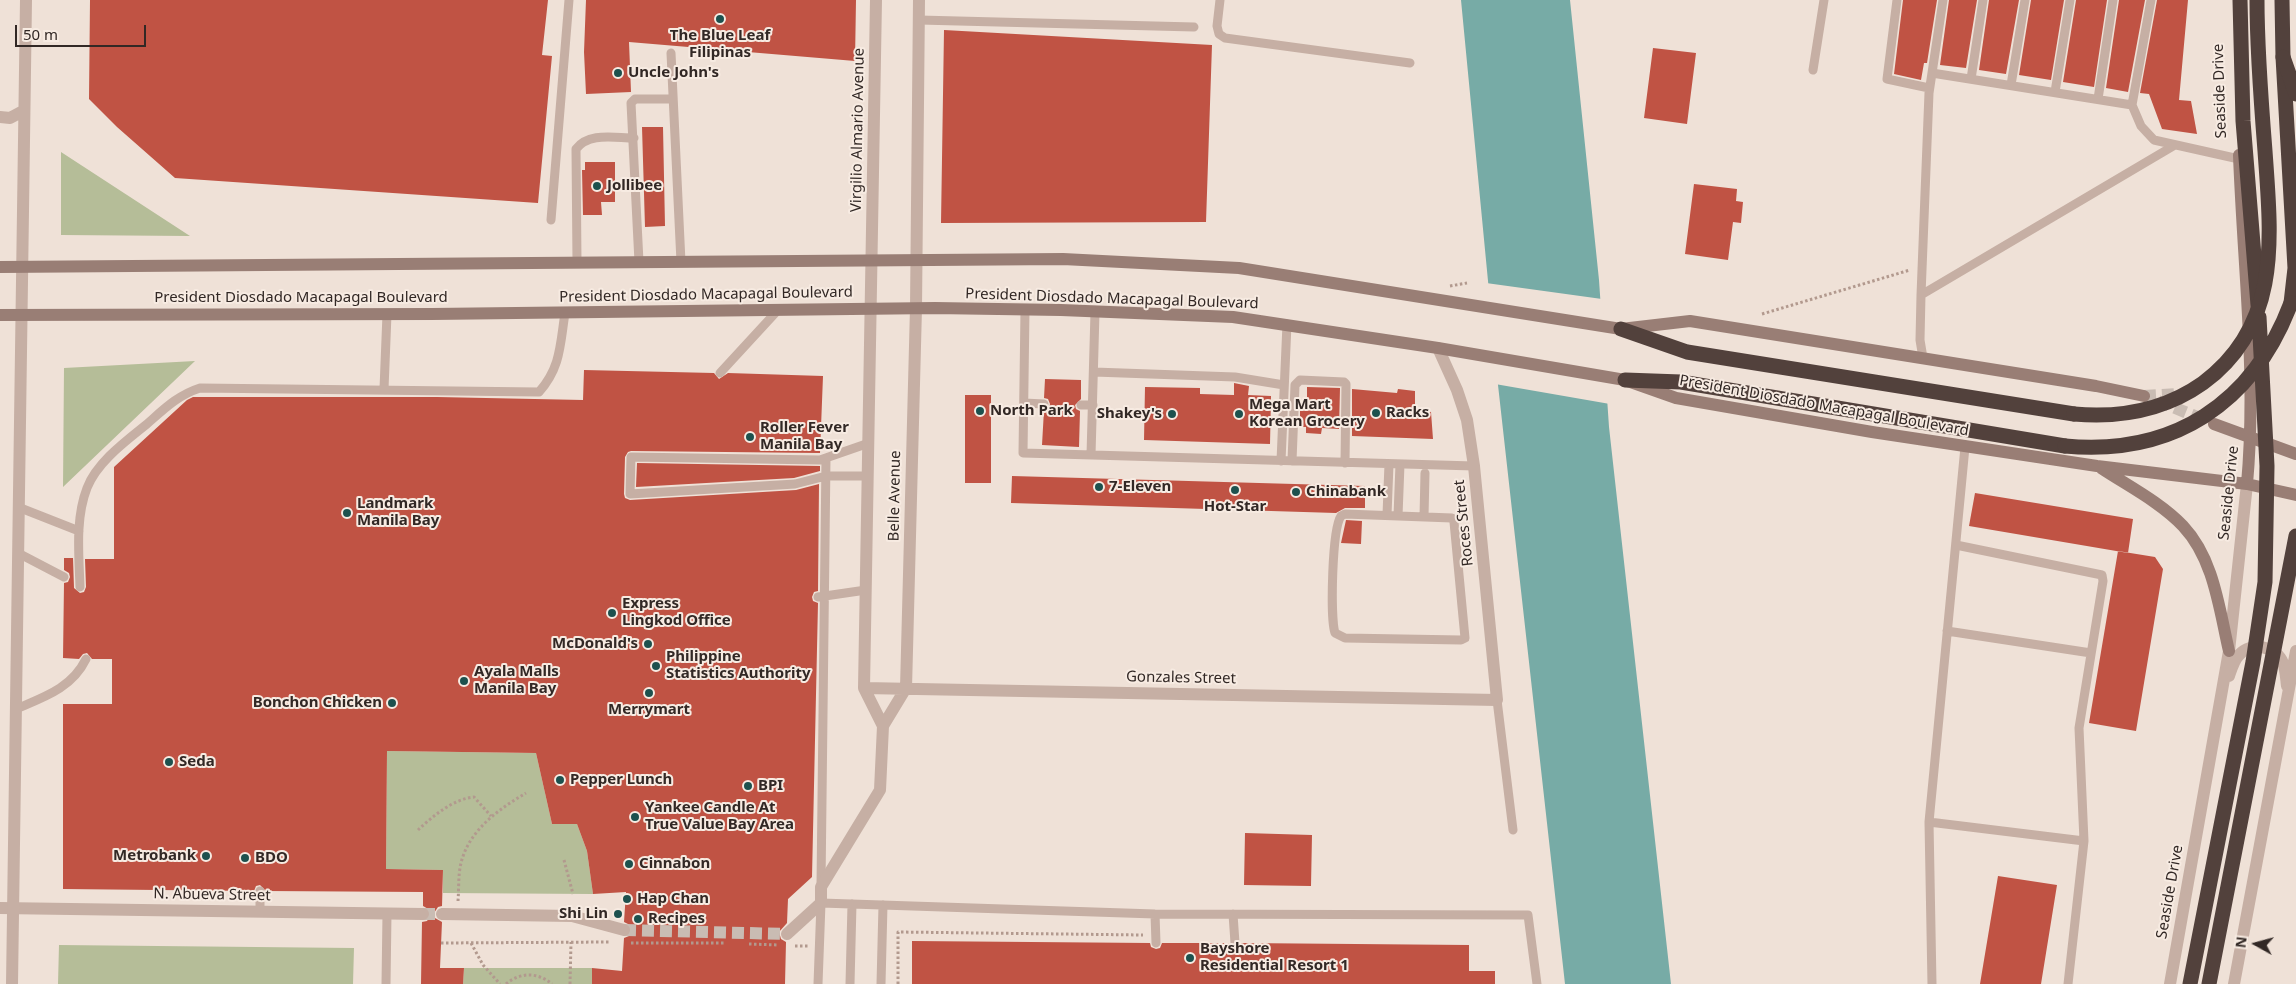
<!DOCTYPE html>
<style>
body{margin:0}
#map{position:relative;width:2296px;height:984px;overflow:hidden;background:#efe1d7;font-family:"Noto Sans",sans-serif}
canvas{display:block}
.north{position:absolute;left:2231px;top:919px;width:50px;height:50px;-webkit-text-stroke:4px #f7ebe2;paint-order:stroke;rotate:277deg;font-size:14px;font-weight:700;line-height:20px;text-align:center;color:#322825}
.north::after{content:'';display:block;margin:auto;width:18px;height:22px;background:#322825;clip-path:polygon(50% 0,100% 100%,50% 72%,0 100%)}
.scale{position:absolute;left:15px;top:25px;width:131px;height:22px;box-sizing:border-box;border:2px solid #322825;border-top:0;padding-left:6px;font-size:15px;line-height:18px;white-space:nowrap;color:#322825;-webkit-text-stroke:4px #f7ebe2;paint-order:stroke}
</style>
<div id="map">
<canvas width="2296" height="984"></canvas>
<div class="north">N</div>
<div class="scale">50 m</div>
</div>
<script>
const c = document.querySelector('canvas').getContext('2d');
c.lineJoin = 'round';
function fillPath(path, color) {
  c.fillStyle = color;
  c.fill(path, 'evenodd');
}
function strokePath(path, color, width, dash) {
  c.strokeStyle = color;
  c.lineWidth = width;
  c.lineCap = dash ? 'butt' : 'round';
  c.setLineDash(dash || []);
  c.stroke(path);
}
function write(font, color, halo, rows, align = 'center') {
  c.font = font + ' "Noto Sans",sans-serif';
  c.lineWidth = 4;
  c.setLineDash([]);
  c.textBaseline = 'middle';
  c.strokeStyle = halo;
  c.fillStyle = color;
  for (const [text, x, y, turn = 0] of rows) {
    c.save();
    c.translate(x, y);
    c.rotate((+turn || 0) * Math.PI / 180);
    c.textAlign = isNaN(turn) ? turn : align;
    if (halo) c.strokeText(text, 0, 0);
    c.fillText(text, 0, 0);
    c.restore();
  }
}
fillPath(new Path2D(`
 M61,152l129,84 -129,-1z
 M195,361l-132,126 1,-119z
 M387,751l149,2 16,71h25l10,27 6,43 -150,-1v-23l-57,-1z
 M59,945l295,3 -1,36h-295z
 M464,968h128v16h-129z`), '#b5bd98');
fillPath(new Path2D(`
 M1461,0h109l29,280 10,147 62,557h-106l-67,-599z`), '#77aba6');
fillPath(new Path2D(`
 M1486,283l116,16 8,105 -115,-20z`), '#efe1d7');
fillPath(new Path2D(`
 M90,0h458l-6,55 10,1 -14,147 -363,-25 -58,-51 -28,-28z
 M586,0h270l-1,61 -226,-19 2,50 -45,2 -2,-42z
 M1903,0h34l-10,63h-3l-3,17 -27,-6z
 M1949,0h28l-11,68 -26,-3z
 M1989,0h30l-13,74 -27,-4z
 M2031,0h33l-13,80 -32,-5z
 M2076,0h31l-13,87 -31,-5z
 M2119,0h26l-17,92 -22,-4z
 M2157,0h31l-9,100 12,1 6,33 -35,-5 -13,-35 -9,-1z
 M944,30l268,15 -6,177 -265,1z
 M1653,48l43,5 -9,71 -43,-6z
 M642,127h21l2,99 -20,1z
 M585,162h30v40h-14l1,13h-19l-1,-45h3z
 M1694,184l43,5 -1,12 7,1 -2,21 -8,-1 -5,38 -43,-6z
 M584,370l130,3 5,6 9,-6 95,3 -3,77 -189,-2 -3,1 -3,5 -1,37 1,4 5,2 166,-10 23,-6 -1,107 -4,1 -2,5 1,4 5,2 -6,274 -24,22 -1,24 -8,9 2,7 5,3 -1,42h-193v-16l30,3 2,-33 5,-2 3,-4 -2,-7 -6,-3 2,-30 -33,2 -6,-43 -10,-27h-25l-16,-71 -149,-2 -1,118 57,1 -1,36 -4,1 -4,6 1,5 7,4 -2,46h24l-1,16h-42l1,-62 5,-1 4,-6 -1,-5 -7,-4v-14l-157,-1 -6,-6 -4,1 -2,5 -191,-2v-185h49v-45h-20l-5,-6 -4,1 -4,5 -16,-1 1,-75 4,-1 2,-5 -1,-4 -5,-3v-12h9l1,30 6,5 4,-1 2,-5 -1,-28h29v-92l73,-67 6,-3h244l146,3z
 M1045,379l36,1v19l-6,6 1,4 4,2 -1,36 -37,-2 2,-35 5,-2 1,-4 -2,-5 -4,-1z
 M1234,383l15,3 -1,9 23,1 -1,48 -126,-4 1,-53 55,1v6l34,1z
 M1307,387l33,1 -1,41 -17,-1 -1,6 -15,-1v-6h-6v-22l7,1z
 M1352,389l45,4 1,-4 17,2v19l16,2 2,27 -81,-3z
 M965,395h26v88h-26z
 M637,463l183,3v5l-26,7 -158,9z
 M1012,476l353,10v22h-20l-9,5 -325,-10z
 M1975,493l158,26 -5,34 -159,-27z
 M1346,520l16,1 -1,23 -20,-1z
 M2118,551l37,6 8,12 -27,162 -47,-8z
 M1245,833l67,2 -1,51 -67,-1z
 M1998,876l59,9 -16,99h-61z
 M912,941l238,2 1,4 5,2 4,-1 2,-5h67l1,4 5,2 4,-1 2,-5 228,2v26h26v13h-583z`), '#c05344');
strokePath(new Path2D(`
 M423,914h19
 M624,930l163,4`), '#c9bcb3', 12, [12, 6]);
strokePath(new Path2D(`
 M2144,396l35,-2
 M2158,401l49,20`), '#c9bcb3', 12, [12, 6]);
strokePath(new Path2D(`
 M1450,286l17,-3
 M1762,314l148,-44
 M418,830c15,-14 35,-31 56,-33l17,19
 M564,860l9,34
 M458,901c1,-12 0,-26 3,-38 8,-33 38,-54 65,-70
 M441,943l168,-1
 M471,943l12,22 17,19
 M631,943h94
 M749,944l29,1
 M795,946h13
 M506,984c14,-12 32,-12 46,0
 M570,984l1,-42
 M898,984v-52l245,3`), '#b2998e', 3, [2.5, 2.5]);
strokePath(new Path2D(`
 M1220,0l-3,26 2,8 6,4 185,25
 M1897,0l-10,79 42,9
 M1943,0l-11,73 200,32 19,-105
 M919,20l275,7
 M671,53l10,209
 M1813,70l11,-70
 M1971,79l12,-79
 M2011,85l14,-85
 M2055,92l15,-92
 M2098,99l15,-99
 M2132,105l9,21 13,14 85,19
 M551,220l18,-220
 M577,262l-1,-113c13,-17 38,-11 58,-11
 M639,262l-8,-159 4,-4h38
 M1921,295l254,-150
 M1025,310l-2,143 451,13
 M1923,358l-3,-18 1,-45 8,-202 3,-20
 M1094,372l141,5 49,8
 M720,373l58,-63
 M384,389l3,-75
 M1024,403l20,1
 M1081,405h12
 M1091,455l4,-143
 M1281,461l6,-137
 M1292,461l3,-76 5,-5 44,2 2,2 -1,79
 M868,476h-42l-31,8 -165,10 1,-37 189,3 49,-17
 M18,507l61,24
 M1345,514l107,4 2,4 11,116 -4,2 -116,-2 -10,-5c-5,-16 -3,-104 6,-117z
 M1387,515l2,-51
 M1398,516l2,-52
 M1424,517l1,-44
 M1956,545l146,30 1,6 -24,147 5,113 -16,143
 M18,553l46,24
 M80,587c-1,-32 -5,-68 7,-99 10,-26 39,-47 60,-64 17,-15 31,-29 53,-36l339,4c22,-25 21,-47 26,-79
 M818,597l48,-7
 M1947,631l144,22
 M1497,700l16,130
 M16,709c28,-12 56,-21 70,-50
 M1929,822l155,19
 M821,885l5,-427
 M260,911v-20
 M1155,914l1,29
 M1233,914l2,29
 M386,984l1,-70
 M818,984l3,-81 334,11 373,1 9,69
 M850,984l2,-80
 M881,984l2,-79
 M1932,984l-3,-162 36,-375`), '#c6afa4', 9);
strokePath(new Path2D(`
 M864,688l633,12 -23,-234 -7,-46 -10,-30 -19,-42
 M883,726l23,-38 10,-380 3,-308
 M0,908l423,6
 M442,914l130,2 52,14
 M787,934l34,-31v-16l59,-97 3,-64 -19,-38 12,-688`), '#c6afa4', 12);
strokePath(new Path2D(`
 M0,117l10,1 13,-7
 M2229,676c2,-6 5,-16 10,-21 12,-14 37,-9 44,8 3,7 3,16 4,23
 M12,984l14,-984
 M2170,984l59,-333 18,-167
 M2234,984l62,-333`), '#c6afa4', 12);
strokePath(new Path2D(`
 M2239,155c4,110 18,219 8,329
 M0,267l1063,-8 176,9 382,61 69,-8 406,65 48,10
 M0,315l432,-1 503,-6 126,2 172,7 205,31 187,32 51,18 196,34 225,34 150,18 49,11
 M2214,424l82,30
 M2101,468c27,18 59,34 82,58 31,33 36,82 46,125`), '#997e75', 12);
strokePath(new Path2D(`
 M2240,0l3,121 15,184
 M2282,0l1,57 12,211 -4,35
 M1621,329l66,23 387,62
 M1625,380l56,2 384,64`), '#52413c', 15);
strokePath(new Path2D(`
 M2283,57l13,37
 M2074,414c45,4 91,-4 129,-31 79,-58 68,-146 62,-232 -4,-50 -8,-101 -8,-151
 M2065,446c108,10 188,-42 226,-143
 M2190,984l63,-322 12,-80 2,-116 -8,-149
 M2209,984l87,-448`), '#52413c', 15);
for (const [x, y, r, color] of [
 [720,19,5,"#1d514e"],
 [618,73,5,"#1d514e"],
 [597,186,5,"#1d514e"],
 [980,411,5,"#1d514e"],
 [1376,413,5,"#1d514e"],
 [1172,414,5,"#1d514e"],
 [1239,414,5,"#1d514e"],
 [750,437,5,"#1d514e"],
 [1099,487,5,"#1d514e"],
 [1235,490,5,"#1d514e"],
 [1296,492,5,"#1d514e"],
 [347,513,5,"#1d514e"],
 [612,613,5,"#1d514e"],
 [648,644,5,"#1d514e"],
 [656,666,5,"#1d514e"],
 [464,681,5,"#1d514e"],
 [649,693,5,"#1d514e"],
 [392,703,5,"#1d514e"],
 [169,762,5,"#1d514e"],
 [560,780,5,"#1d514e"],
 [748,786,5,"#1d514e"],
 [635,817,5,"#1d514e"],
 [206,856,5,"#1d514e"],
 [245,858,5,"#1d514e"],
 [629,864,5,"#1d514e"],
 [627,899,5,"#1d514e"],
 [618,914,5,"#1d514e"],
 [638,919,5,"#1d514e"],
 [1190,958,5,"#1d514e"]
]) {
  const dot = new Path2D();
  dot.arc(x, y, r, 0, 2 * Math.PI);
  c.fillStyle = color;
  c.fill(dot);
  strokePath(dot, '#f7ebe2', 2);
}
write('bold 15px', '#322825', '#f7ebe2', [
 ["The Blue Leaf",720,36,"center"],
 ["Filipinas",720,53,"center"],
 ["Uncle John's",628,73],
 ["Jollibee",607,186],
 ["Mega Mart",1249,405],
 ["Korean Grocery",1249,422],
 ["North Park",990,411],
 ["Racks",1386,413],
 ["Shakey's",1162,414,"right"],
 ["Roller Fever",760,428],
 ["Manila Bay",760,445],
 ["7-Eleven",1109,487],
 ["Chinabank",1306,492],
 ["Landmark",357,504],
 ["Manila Bay",357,521],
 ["Hot-Star",1235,507,"center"],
 ["Express",622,604],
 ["Lingkod Office",622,621],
 ["McDonald's",638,644,"right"],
 ["Philippine",666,657],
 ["Statistics Authority",666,674],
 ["Ayala Malls",474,672],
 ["Manila Bay",474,689],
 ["Bonchon Chicken",382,703,"right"],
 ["Merrymart",649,710,"center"],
 ["Seda",179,762],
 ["Pepper Lunch",570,780],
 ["BPI",758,786],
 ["Yankee Candle At",645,808],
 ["True Value Bay Area",645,825],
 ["Metrobank",196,856,"right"],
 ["BDO",255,858],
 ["Cinnabon",639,864],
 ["Hap Chan",637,899],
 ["Shi Lin",608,914,"right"],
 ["Recipes",648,919],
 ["Bayshore",1200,949],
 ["Residential Resort 1",1200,966]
], 'left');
write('15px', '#322825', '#f7ebe2', [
 ["Seaside Drive",2220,91,-92],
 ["Virgilio Almario Avenue",858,130,-89],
 ["President Diosdado Macapagal Boulevard",706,295,-1],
 ["President Diosdado Macapagal Boulevard",301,298],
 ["President Diosdado Macapagal Boulevard",1112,299,2],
 ["President Diosdado Macapagal Boulevard",1824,406,10],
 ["Seaside Drive",2229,493,-84],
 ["Belle Avenue",895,496,-89],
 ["Roces Street",1464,523,-96],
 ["Gonzales Street",1181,678,1],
 ["Seaside Drive",2170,892,-80],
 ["N. Abueva Street",212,895,1]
]);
</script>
